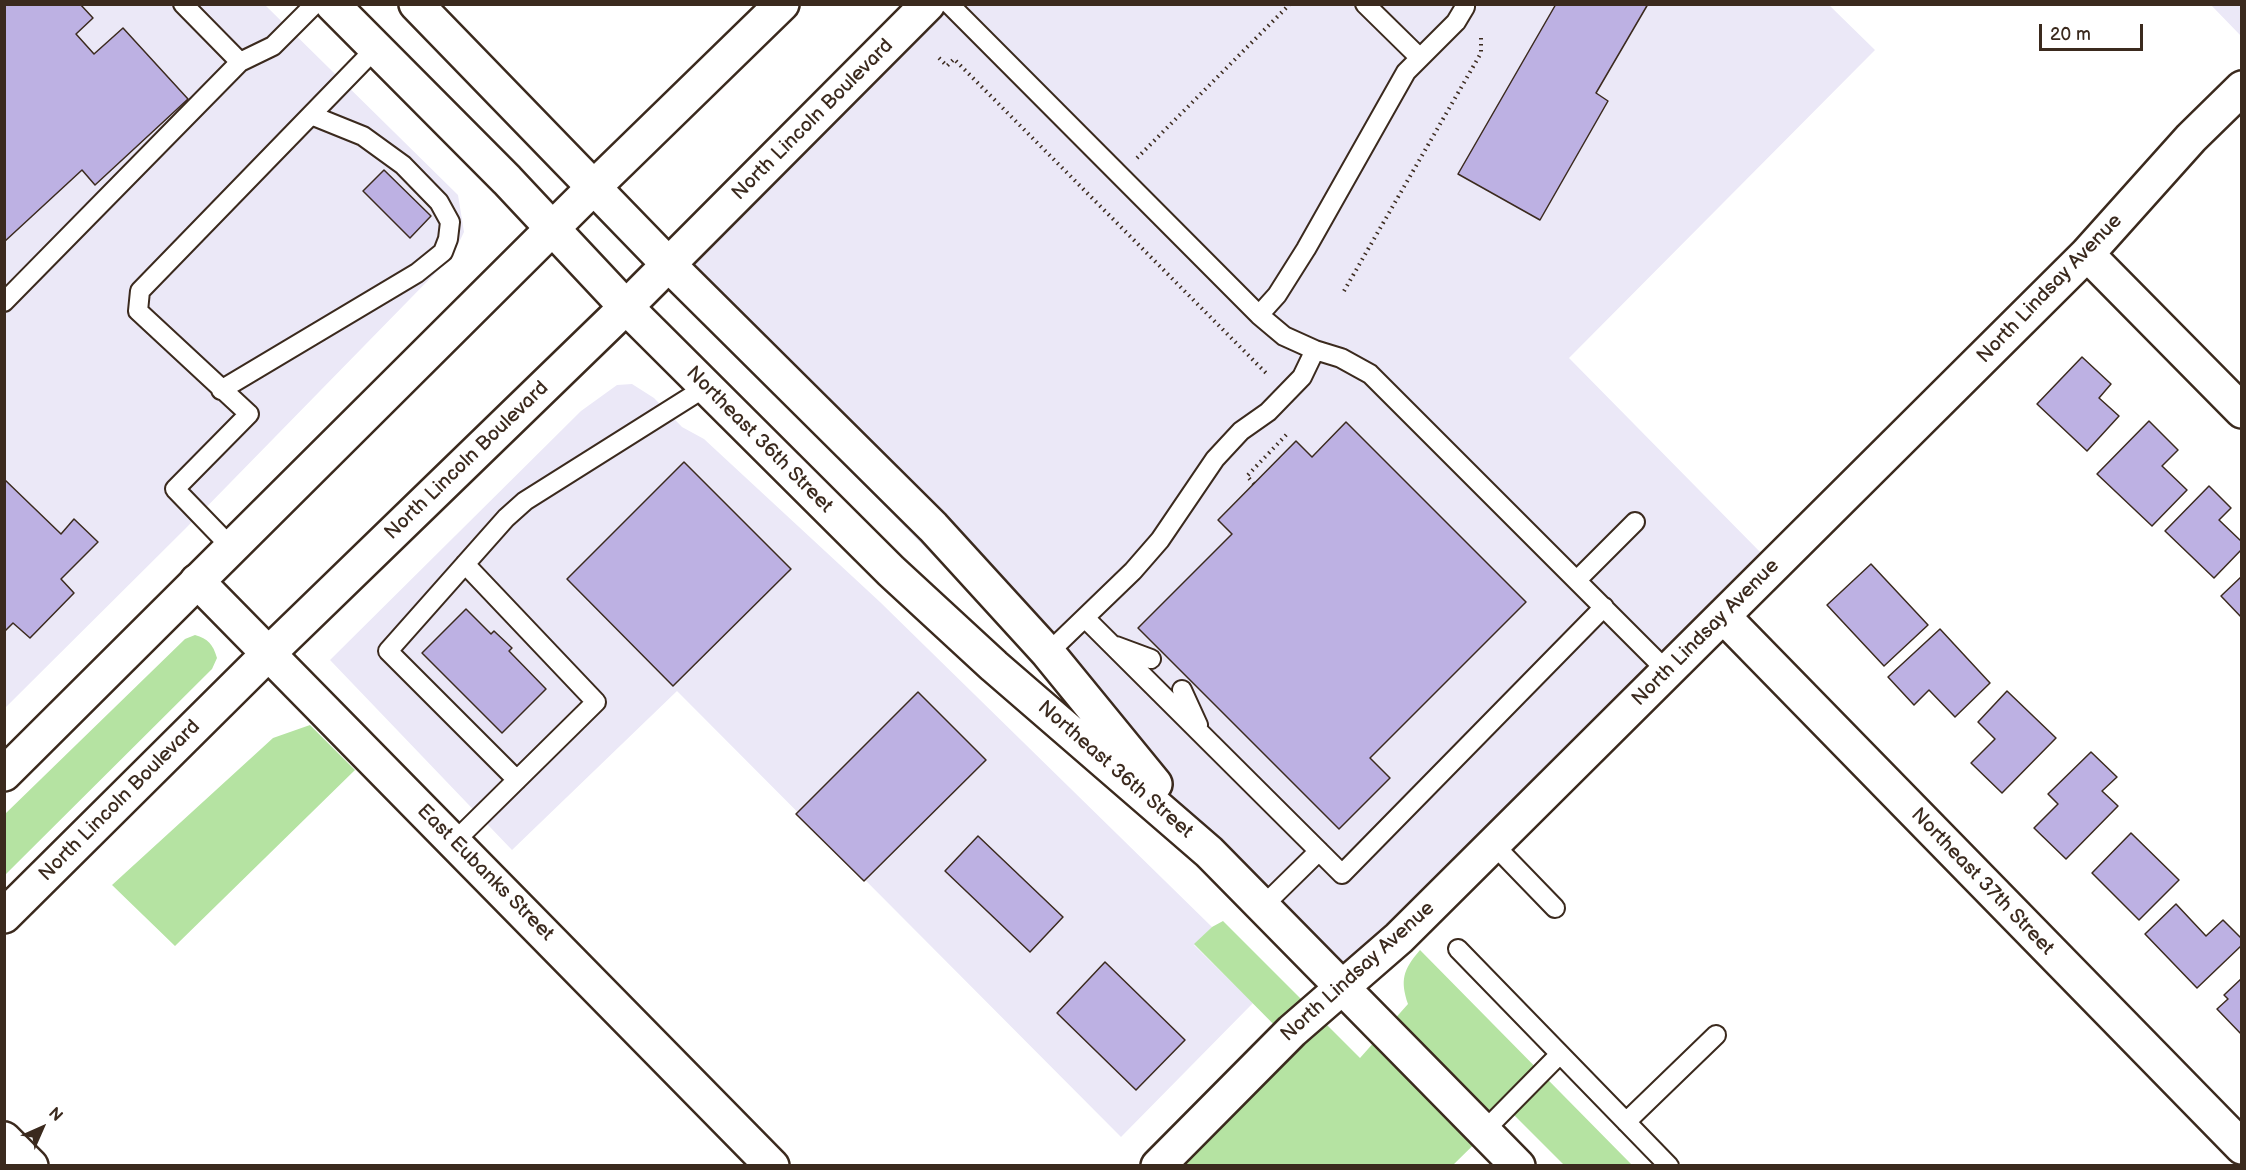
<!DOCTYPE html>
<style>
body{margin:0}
#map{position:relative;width:2246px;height:1170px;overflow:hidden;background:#fff;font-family:"Balsamiq Sans",sans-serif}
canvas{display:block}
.frame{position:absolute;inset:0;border:6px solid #3b2a1e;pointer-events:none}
.north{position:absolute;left:12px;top:1098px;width:60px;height:60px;-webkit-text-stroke:4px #fff;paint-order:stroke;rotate:45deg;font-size:16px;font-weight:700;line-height:24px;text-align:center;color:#3b2a1e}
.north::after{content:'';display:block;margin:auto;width:21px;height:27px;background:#3b2a1e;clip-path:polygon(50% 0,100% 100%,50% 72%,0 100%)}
.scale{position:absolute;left:2039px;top:24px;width:104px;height:27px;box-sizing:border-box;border:3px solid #3b2a1e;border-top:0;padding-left:8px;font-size:18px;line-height:21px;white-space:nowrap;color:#3b2a1e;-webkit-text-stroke:4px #fff;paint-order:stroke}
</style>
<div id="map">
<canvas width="2246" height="1170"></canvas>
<div class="frame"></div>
<div class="north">N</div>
<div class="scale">20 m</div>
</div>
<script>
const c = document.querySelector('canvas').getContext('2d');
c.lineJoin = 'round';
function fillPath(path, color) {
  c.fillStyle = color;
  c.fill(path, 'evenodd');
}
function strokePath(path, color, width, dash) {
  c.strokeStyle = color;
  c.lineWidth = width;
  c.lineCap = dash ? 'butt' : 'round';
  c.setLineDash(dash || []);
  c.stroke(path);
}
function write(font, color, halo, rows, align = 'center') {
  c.font = font + ' "Balsamiq Sans",sans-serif';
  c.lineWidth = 4.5;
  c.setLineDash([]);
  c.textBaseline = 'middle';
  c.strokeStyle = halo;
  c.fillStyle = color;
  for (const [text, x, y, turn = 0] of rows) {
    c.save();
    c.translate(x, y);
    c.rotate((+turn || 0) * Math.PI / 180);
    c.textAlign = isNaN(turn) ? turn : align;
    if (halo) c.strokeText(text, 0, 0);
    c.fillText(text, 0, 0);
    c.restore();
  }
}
fillPath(new Path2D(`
 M5,5h260l193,190 6,37 -11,23 -268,274 -180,179z
 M953,5h876l46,45 -306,308 196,199 -425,414 -672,-686z
 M2211,5h30v31z
 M632,384l22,14 28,29 22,12 176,163 332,325 -18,18 59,58 -132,134 -444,-446 -165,159 -182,-190 251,-249 36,-26z`), '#ebe8f7');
fillPath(new Path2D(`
 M195,635c13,4 18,9 22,23l-5,11 -207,206v-61l180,-175z
 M310,725l45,45 -180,176 -63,-61 161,-147z
 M1223,921l137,137 48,-54c-8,-24 -5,-34 12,-54l212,215h-68l-55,-55 -56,55 -271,1 117,-116 -105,-106 18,-17z`), '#b5e3a2');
const building = new Path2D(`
 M4,4h76l13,14 -17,16 18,20 29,-26 65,71 -93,86 -13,-15 -78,72z
 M1556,4h92l-52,89 12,8 -68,119 -82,-46z
 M384,170l47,46 -21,22 -47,-47z
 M2082,357l29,27 -12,14 20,18 -32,35 -50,-47z
 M2149,421l29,29 -16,16 25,24 -35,36 -55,-52z
 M1346,422l180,180 -156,156 20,20 -51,51 -201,-201 94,-94 -14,-14 78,-79 16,16z
 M684,462l107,107 -118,117 -106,-107z
 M4,479l57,55 13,-15 24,23 -37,37 13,14 -44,45 -17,-15 -9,9z
 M2209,486l22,22 -12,12 23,22v7l-28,29 -49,-47z
 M1871,564l57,61 -44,41 -57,-61z
 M2242,576v42l-21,-22z
 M466,609l25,25 3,-3 18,17 -3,3 37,38 -44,44 -80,-80z
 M1940,629l50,54 -35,34 -26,-27 -15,15 -26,-28z
 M2007,691l49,47 -54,55 -31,-30 24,-24 -17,-17z
 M918,692l68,68 -122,121 -68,-67z
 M2091,752l26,25 -15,14 16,15 -52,53 -32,-31 24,-24 -10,-10z
 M2131,833l48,47 -40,40 -47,-47z
 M978,836l85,81 -33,35 -85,-81z
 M2176,904l30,32 17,-16 19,19v6l-45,43 -52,-54z
 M1105,962l80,78 -49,50 -79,-77z
 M2242,978v57l-25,-26 11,-10 -4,-4z`);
fillPath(building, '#bdb1e3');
strokePath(building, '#3b2a1e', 1.5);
const service = new Path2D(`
 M183,4l57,58
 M949,4l310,311 25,21 31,14 26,8 29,16 297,297
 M1365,4l55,54
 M4,302l236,-240 33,-16 42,-42
 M1259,315l18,-20 29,-46 100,-177 50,-50 9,-15 -1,-3
 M221,390l196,-117 26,-21 5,-13 2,-17 -11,-20 -36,-37 -40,-29 -52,-21
 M231,547l-56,-58 74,-75 -111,-103 2,-20 236,-243
 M1577,580l58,-58
 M1085,618l257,256 262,-267
 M1116,646l35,13
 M1048,653l85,-82 27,-31 55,-81 26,-28 27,-19 34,-35 13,-27
 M1182,690l16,35
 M517,780l-129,-129 118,-133 19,-17 181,-114
 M454,842l142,-140 -131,-138
 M1494,845l61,63
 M1262,907l57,-56
 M1458,949l211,217
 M1626,1122l90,-87
 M1484,1131l76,-77`);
const minor = new Path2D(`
 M2087,254l155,157
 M197,581l575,585
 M1723,616l519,531
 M4,1139l27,27
 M1158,1166l134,-135 107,-93 688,-684 104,-116 51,-50`);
const secondary = new Path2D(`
 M332,4l175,176 119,127 265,264 103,95 215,186 309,314
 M416,4l252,260 265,263 115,126 107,131`);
const primary = new Path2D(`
 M4,774l590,-587 188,-183
 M4,916l264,-262 358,-347 302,-303`);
strokePath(service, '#3b2a1e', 22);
strokePath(minor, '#3b2a1e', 38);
strokePath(secondary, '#3b2a1e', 38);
strokePath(primary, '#3b2a1e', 38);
strokePath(new Path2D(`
 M939,58l8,8 7,-7 314,316
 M1137,158l153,-154
 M1344,291l137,-238v-19
 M1254,484l-7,-8 40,-42`), '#3b2a1e', 4, [1.5, 4.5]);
strokePath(service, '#fff', 18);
strokePath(minor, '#fff', 33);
strokePath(secondary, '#fff', 33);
strokePath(primary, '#fff', 33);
write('20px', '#3b2a1e', '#fff', [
 ["North Lincoln Boulevard",813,120,-45],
 ["North Lindsay Avenue",2050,289,-46],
 ["Northeast 36th Street",759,440,45],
 ["North Lincoln Boulevard",467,461,-44],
 ["North Lindsay Avenue",1706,633,-45],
 ["Northeast 36th Street",1115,770,41],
 ["North Lincoln Boulevard",120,801,-45],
 ["East Eubanks Street",485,873,45],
 ["Northeast 37th Street",1982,882,46],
 ["North Lindsay Avenue",1358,972,-42]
]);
</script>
